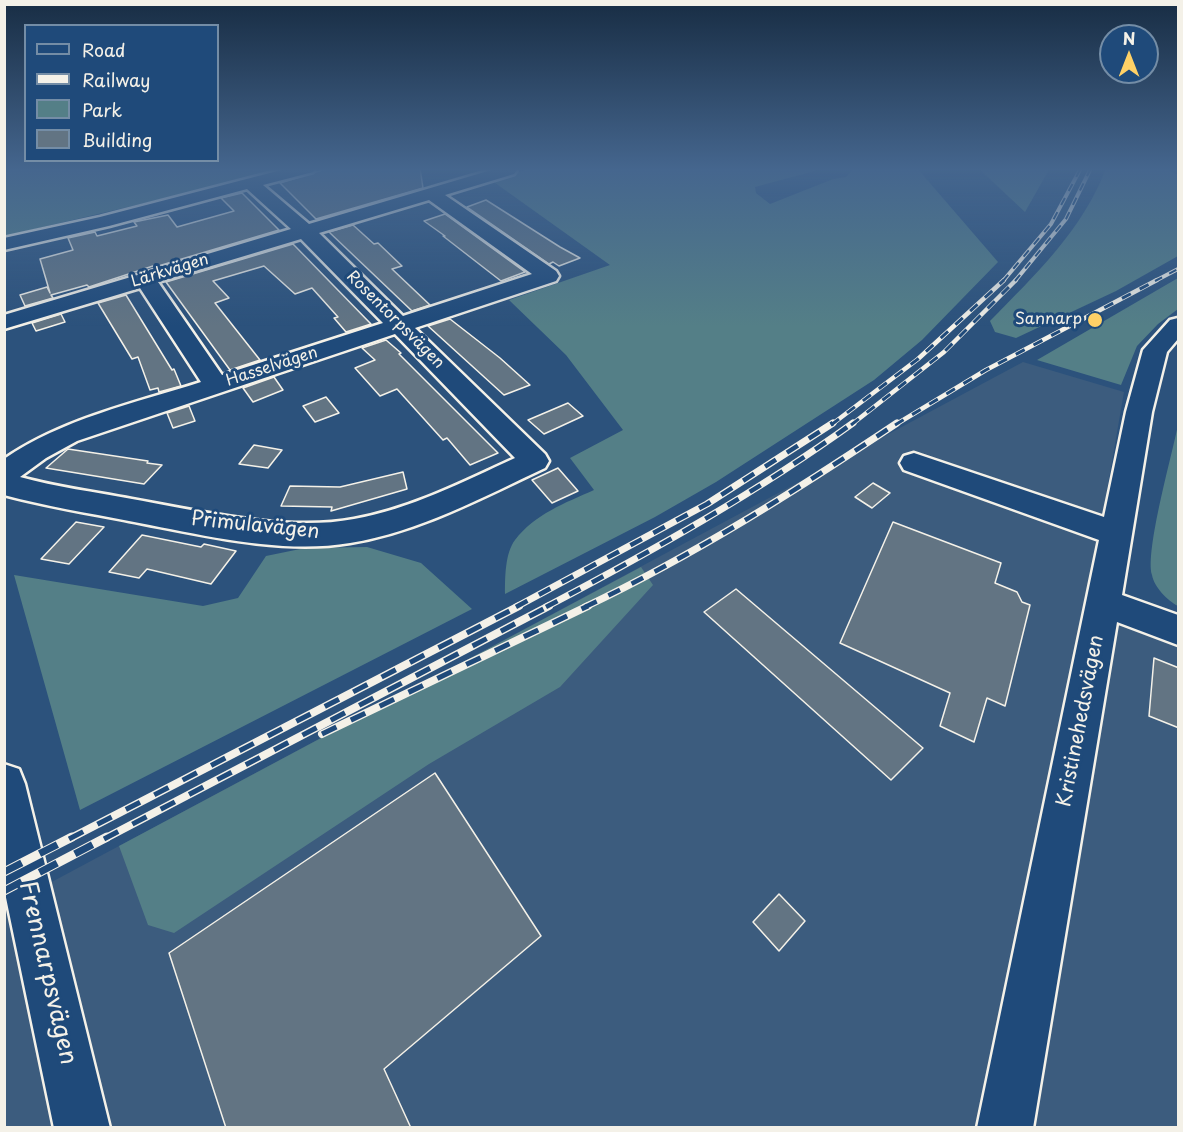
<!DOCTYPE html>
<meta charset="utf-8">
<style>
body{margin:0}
#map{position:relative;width:1183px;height:1132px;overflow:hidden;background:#2c527c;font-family:"Playpen Sans",sans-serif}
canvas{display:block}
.frame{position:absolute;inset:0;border:6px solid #f4f1e8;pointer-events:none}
.legend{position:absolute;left:24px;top:24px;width:195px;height:138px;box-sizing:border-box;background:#1f4a7a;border:2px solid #748da6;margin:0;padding:8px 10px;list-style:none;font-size:18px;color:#f4f1e8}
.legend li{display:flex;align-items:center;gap:12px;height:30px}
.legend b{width:30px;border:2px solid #748da6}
.north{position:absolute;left:1099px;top:24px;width:60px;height:60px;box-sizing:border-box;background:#1f4a7a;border:2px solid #748da6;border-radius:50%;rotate:0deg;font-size:16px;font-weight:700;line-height:24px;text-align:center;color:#f4f1e8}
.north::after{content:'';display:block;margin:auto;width:21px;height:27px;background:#ffd166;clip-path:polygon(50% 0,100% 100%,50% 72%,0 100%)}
</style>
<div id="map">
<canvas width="1183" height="1132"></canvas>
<div class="frame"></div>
<ul class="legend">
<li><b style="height:8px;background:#1f4a7a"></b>Road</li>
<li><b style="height:8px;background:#f4f1e8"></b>Railway</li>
<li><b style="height:16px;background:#547f87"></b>Park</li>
<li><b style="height:16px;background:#627483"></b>Building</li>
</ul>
<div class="north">N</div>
</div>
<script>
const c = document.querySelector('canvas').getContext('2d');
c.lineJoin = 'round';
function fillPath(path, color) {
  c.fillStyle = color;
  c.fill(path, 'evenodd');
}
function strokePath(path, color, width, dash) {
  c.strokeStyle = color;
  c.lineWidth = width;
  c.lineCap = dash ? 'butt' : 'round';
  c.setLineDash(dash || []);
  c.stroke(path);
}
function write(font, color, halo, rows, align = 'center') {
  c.font = font + ' "Playpen Sans",sans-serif';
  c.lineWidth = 6;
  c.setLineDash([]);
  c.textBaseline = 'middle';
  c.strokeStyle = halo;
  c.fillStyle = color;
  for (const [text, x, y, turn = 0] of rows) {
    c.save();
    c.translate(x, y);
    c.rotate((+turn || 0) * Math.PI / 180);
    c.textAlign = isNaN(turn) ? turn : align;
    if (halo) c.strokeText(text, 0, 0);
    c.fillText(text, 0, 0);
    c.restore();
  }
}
fillPath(new Path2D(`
 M1023,362l101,30 -36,208 90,36v491l-1173,1v-221z`), '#3c5c7e');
fillPath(new Path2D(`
 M4,168h277l-60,17 -216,51z
 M532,168h294l-71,19 1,6 14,11 63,-25 13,-2 7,-8 -6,-1h70l81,94 -76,78 -48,40 -158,102 -61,35 -150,77c0,-16 0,-41 10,-54 20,-26 50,-37 79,-50l-24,-32 53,-28 -57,-75 -57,-55 101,-35 -119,-85z
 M978,168h72l-25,44z
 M1106,168h59l13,7v81l-62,35 -100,47 -21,-6 -5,-11c45,-46 93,-91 116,-153z
 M1178,278v31l-20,15 -21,22 -16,39 -84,-25z
 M1178,425v181c-10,-5 -24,-19 -26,-31 -7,-24 20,-120 26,-150z
 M367,547l54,16 51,46 -392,201 -66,-235 189,31 35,-8 28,-42 39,-8z
 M641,567l12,18 -93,102 -131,77 -255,169 -26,-8 -29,-79z`), '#547f87');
const building = new Path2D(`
 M329,168h91l3,20 -107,31 -36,-36z
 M242,193l37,37 -124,37 -2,-1 -64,21 -2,-2 -36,10 2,3 -28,8 -5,-11 27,-8 3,6 -10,-34 33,-9 -5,-12 27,-6 2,4 40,-10 -3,-4 34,-7 9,12 57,-16 -13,-13z
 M486,200l74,47 20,11 -21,8 -6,-4 -4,2 -82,-57z
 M445,214l80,58 -24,9 -58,-45h2l-21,-15z
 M353,225l21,19 4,-1 24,23 -10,3 38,36 -18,6 -83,-79z
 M293,244l78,80 -25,8 -12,-14 4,-1 -26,-29 -17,6 -31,-28 -51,15 16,17 -14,5 45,57 -30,10 -64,-88z
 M126,295l46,75 2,-1 7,17 -22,6 -1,-4 -8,2 -12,-33 -6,2 -34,-56z
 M61,314l4,8 -29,9 -4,-8z
 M450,319l50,39 30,27 -26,10 -76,-69z
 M386,340l15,13 -2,1 99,99 -28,12 -23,-27 -4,2 -46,-51 -17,7 -25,-28 20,-8 -13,-12z
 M274,377l9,13 -30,12 -10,-14z
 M326,397l13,16 -24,9 -12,-16z
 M568,403l15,13 -39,18 -16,-14z
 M189,406l6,15 -22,7 -6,-15z
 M254,445l28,5 -14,18 -29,-4z
 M68,449l80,12 -1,2 15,2 -18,19 -98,-16z
 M558,468l20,23 -26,12 -20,-23z
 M403,472l4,17 -76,22 1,-4 -51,-1 9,-20 50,1z
 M873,483l17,10 -18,15 -17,-11z
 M76,522l28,5 -35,37 -28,-5z
 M893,522l108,41 -6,20 22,9 5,10 8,3 -25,101 -18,-8 -13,44 -34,-16 10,-33 -110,-50z
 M142,535l59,12 3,-3 32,7 -25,33 -64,-15 -8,9 -30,-6z
 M736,589l187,159 -32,32 -187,-168z
 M1154,658l25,10v60l-30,-12z
 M435,773l106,163 -157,133 27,59h-185l-57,-175z
 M779,894l26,27 -26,30 -26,-29z`);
fillPath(building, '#627483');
strokePath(building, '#f4f1e8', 1.5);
const minor = new Path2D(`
 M289,168h26l-2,4 -50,13 46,39 189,-56h17l2,2 -3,4 -69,21 111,76 3,5 -3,5 -141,47 130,126 4,7 -4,7c-62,29 -126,64 -195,75 -69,12 -152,-9 -221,-22 -41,-8 -84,-15 -125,-26v-36c58,-40 131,-56 197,-77l-61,-94 -136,41v-14l287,-86 -44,-40 -138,37 -105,24v-12l96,-21zM429,200l103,74 -129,42 -84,-83zM301,239l82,84 -161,52 -64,-93zM395,334l120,124c-52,24 -105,51 -161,61 -67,13 -155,-8 -222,-20 -37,-7 -76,-12 -112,-22l26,-19 31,-17z
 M1178,318v21l-11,13 -15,60 -30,183 56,20v30l-61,-23 -84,506h-56l122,-588 -195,-70 -4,-7 4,-7 10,-3 190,64 22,-105 17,-62 27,-30z
 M4,764l15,5 6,15 85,344h-56l-50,-240z`);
strokePath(minor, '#f4f1e8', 5);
fillPath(minor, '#1f4a7a');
const railFar4 = new Path2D(`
 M1003,281l48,-57 30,-56
 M1015,281l51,-62 25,-51
 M1155,281l23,-12`);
const railFar3 = new Path2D(`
 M831,425l87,-66 86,-79
 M851,425l93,-73 72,-72
 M895,425l91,-55 171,-90`);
const railFar2 = new Path2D(`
 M516,607l191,-103 126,-81
 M546,607c106,-56 210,-114 307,-184
 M585,607c109,-52 212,-117 312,-184`);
const railFar1 = new Path2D(`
 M322,734l266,-128
 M69,839l450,-233
 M104,839l445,-233`);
const rail = new Path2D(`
 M4,872l68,-35
 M4,891l103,-54`);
strokePath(railFar4, '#f4f1e8', 4);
strokePath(railFar3, '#f4f1e8', 4.5);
strokePath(railFar2, '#f4f1e8', 7);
strokePath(railFar1, '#f4f1e8', 8);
strokePath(rail, '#f4f1e8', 9);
strokePath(railFar4, '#1f4a7a', 2, [8]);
strokePath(railFar3, '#1f4a7a', 3, [10]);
strokePath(railFar2, '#1f4a7a', 4.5, [13]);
strokePath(railFar1, '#1f4a7a', 5, [16]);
strokePath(rail, '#1f4a7a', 7, [20]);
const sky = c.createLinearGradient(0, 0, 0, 326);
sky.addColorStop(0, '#182d44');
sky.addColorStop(0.52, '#45668e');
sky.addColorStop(1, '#45668e00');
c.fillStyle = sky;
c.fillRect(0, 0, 1183, 326);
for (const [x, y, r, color] of [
 [1095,320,8,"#ffd166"]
]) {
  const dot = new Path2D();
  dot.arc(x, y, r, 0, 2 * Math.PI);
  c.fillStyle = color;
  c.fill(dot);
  strokePath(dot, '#1f4a7a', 2);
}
write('16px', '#f4f1e8', '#1f4a7a', [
 ["Lärkvägen",170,271,-17],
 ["Rosentorpsvägen",395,320,45],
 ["Hasselvägen",272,367,-18]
]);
write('16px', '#f4f1e8', '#1f4a7a', [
 ["Sannarp",1082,320]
], 'right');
write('20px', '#f4f1e8', '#1f4a7a', [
 ["Primulavägen",255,526,6],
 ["Kristinehedsvägen",1081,721,-79]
]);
write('24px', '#f4f1e8', '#1f4a7a', [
 ["Frennarpsvägen",47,973,77]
]);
</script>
